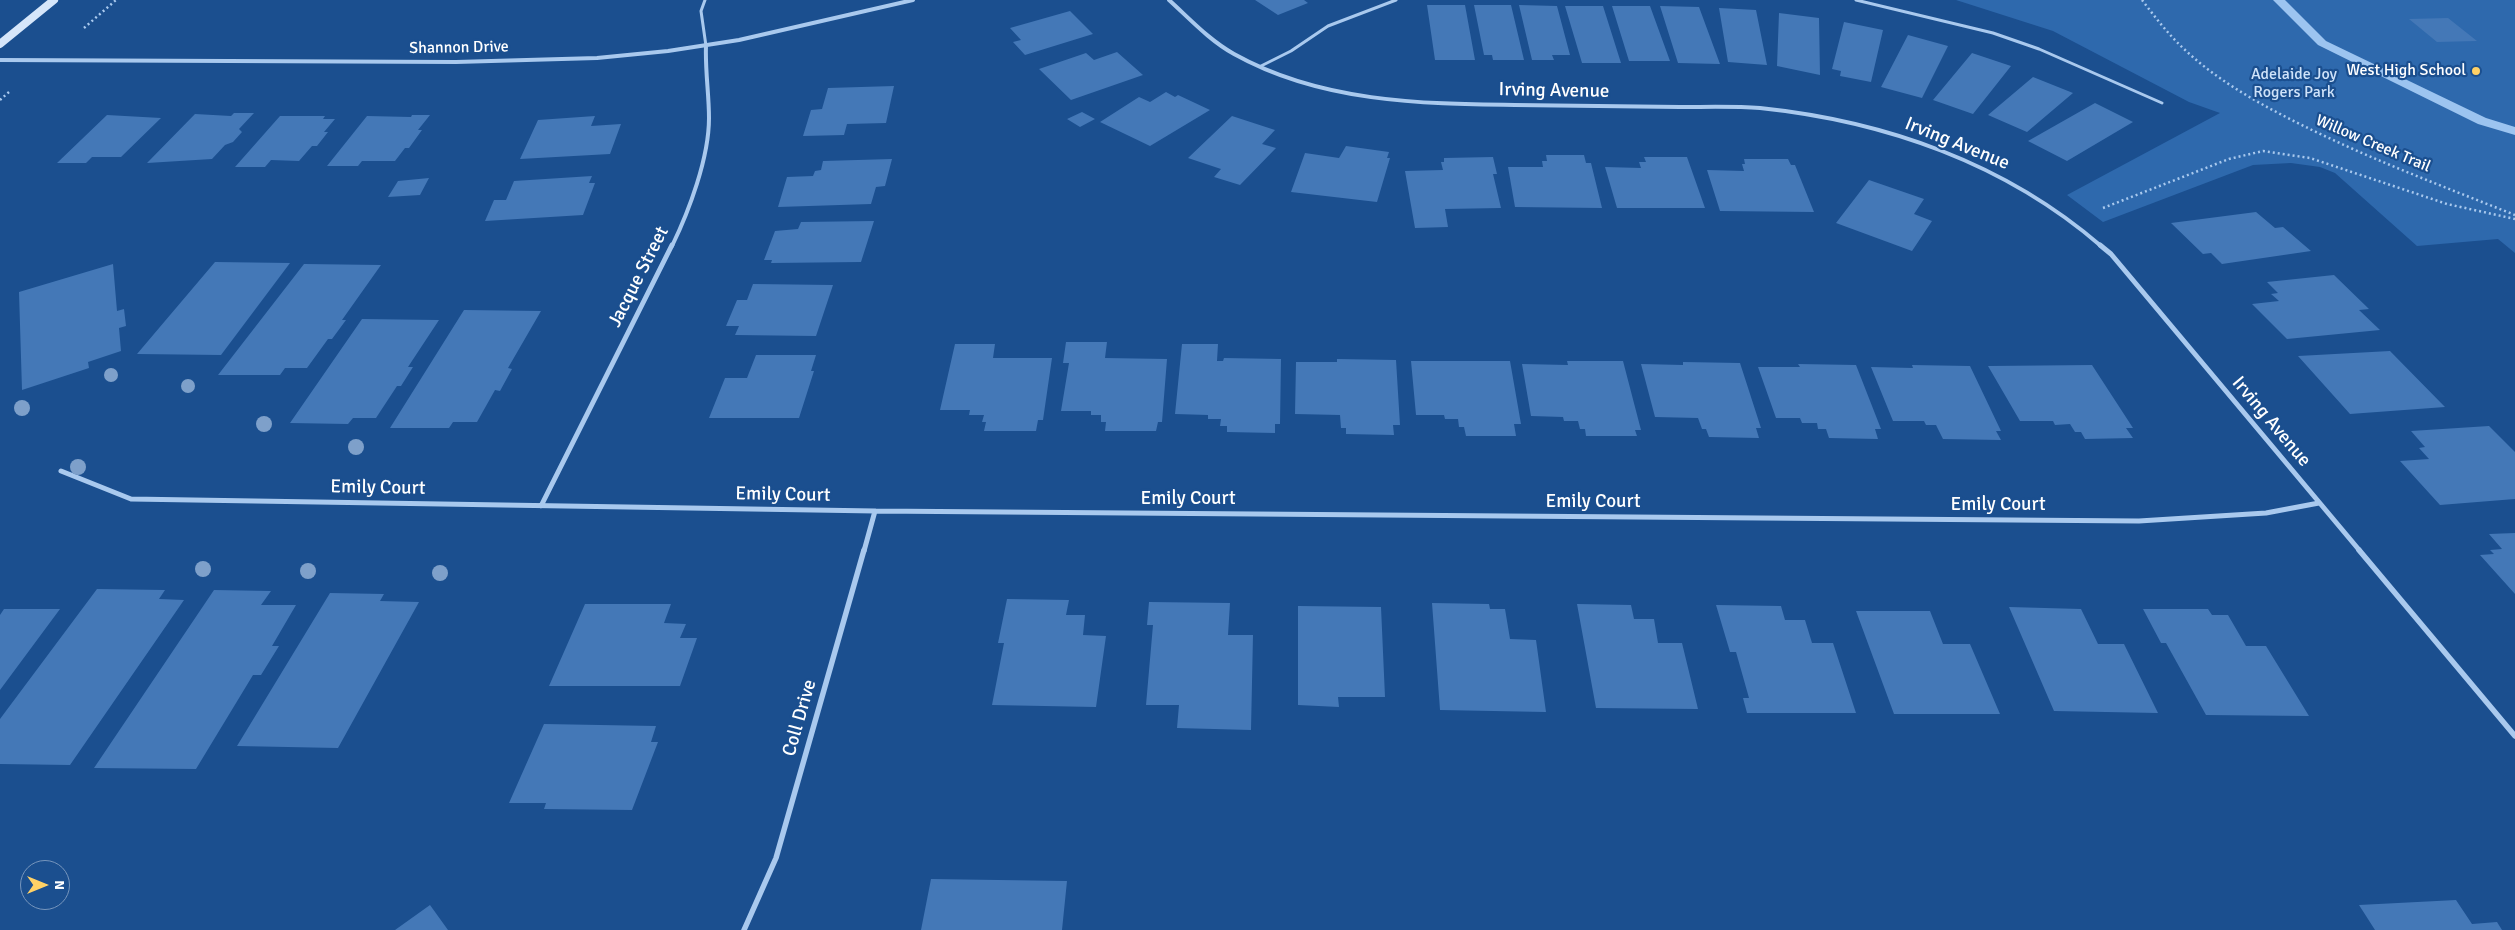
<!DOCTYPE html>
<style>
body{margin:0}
#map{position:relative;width:2515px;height:930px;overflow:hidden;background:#1b4f8f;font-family:Signika,sans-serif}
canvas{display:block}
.north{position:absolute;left:20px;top:860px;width:50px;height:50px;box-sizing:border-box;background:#1b4f8f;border:1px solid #7695bc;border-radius:50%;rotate:90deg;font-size:14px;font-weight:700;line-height:20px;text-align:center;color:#fff}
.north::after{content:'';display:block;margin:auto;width:18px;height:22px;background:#ffd166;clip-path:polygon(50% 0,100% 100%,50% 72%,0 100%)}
</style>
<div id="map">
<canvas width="2515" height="930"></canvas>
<div class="north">N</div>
</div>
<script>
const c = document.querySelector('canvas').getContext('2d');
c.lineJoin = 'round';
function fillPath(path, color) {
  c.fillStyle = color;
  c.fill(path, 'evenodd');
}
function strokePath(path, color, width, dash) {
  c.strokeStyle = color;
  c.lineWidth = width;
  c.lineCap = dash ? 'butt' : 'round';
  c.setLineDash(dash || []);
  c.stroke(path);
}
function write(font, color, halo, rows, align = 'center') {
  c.font = font + ' Signika,sans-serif';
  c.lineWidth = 4.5;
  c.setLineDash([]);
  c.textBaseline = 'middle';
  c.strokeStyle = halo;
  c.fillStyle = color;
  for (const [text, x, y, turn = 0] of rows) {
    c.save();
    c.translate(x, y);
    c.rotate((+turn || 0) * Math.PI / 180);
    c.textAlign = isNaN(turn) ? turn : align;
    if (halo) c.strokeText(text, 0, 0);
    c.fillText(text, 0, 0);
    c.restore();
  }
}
fillPath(new Path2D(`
 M1956,0h559v253l-17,-14 -81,7 -82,-73 -15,-6 -29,-4 -38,2 -150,57 -36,-27 153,-82 -31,-11 -136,-71z`), '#2e69ad');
fillPath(new Path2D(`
 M2273,0h12l41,41 160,77 29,9v8l-37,-11 -160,-79z`), '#9cc4f0');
fillPath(new Path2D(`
 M1255,0h49l4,3 -30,12z
 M1427,5h38l10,55h-40z
 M1474,5h37l13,55h-31l-1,-5h-8z
 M1519,5l38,1 13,49h-18l2,5h-22z
 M1565,6h38l18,57h-39z
 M1612,6h38l20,55h-41z
 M1660,6l39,1 21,57 -42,-1z
 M1719,8l37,2 11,55 -39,-3z
 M1070,11l23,23 -68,21 -12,-13 8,-2 -11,-12z
 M1779,13l40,5 1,57 -43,-9z
 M2448,18l29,23 -40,1 -28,-23z
 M1844,22l39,8 -12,52 -31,-6 1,-5 -9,-2z
 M1908,35l40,11 -26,52 -41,-11z
 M1117,52l26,23 -72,25 -32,-31 47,-16 8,7z
 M1972,53l39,13 -38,48 -40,-14z
 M2033,77l40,16 -46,39 -39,-17z
 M894,86l-8,37 -39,1 -3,11 -41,1 8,-26 11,-1 6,-21z
 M1166,92l9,5 3,-2 32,15 -60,36 -50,-24 39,-25 11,5z
 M2095,103l38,19 -66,39 -39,-20z
 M1082,112l13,7 -15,8 -13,-8z
 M234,113h20l-15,16 3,3 -9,10 -8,3 -13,14 -65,4 48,-49 36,2z
 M107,115l54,3 -40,39h-29l-6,6h-29z
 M412,115h18l-12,15h4l-13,18h-4l-10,13h-33l-4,5h-31l40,-50 44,1z
 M280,116h45l-2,3h12l-11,13h4l-11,14h-5l-13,15 -28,-1 -6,7h-30z
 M595,116l-4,10 30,-2 -11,30 -90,5 18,-39z
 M1232,116l43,14 -13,14 14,4 -36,37 -26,-8 7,-8 -33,-11z
 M1346,146l43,6 -2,6h3l-13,44 -86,-10 14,-39 34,5z
 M1546,155h38l2,8h5l11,45 -87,-1 -7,-40h35l-1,-6h5z
 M1493,157l4,17h-4l8,34 -56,1 3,18 -33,1 -10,-57 38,-1 -2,-8h3v-4z
 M1644,157h43l18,51h-88l-12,-41 36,1 -2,-6h7z
 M892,159l-7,27 -9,1 -5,17 -93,3 9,-30 26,-1 2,-5 6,-1 2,-9z
 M1744,159h44l3,6h4l19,47 -94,-1 -13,-41 37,1 -2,-7h3z
 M592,176l-3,7h6l-12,32 -98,6 9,-21h12l8,-19z
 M429,178l-9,17 -32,2 10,-16z
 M1869,180l55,19 -10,15 18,7 -20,30 -76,-28z
 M2256,212l19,16 8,-1 28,24 -89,13 -11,-11 -8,1 -32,-31z
 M874,221l-13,41 -90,1 1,-3h-8l11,-29 23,-2 3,-7z
 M215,262l75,1 -69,92 -84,-1z
 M113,264l4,47 7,-2 2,17 -7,2 2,23 -33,11 1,6 -67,22 -3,-98z
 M304,264l77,1 -39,55h4l-14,19h-4l-21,29h-22l-5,7h-62z
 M2334,275l35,34 -10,1 21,20 -93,9 -35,-35 27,-3 -8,-7 7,-1 -11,-11z
 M753,284l80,1 -17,51 -81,-1 4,-9h-13l11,-26h10z
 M464,310l77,1 -33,57 4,1 -12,22 -5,-1 -18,32h-24l-4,6h-59z
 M362,319l77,1 -31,47h5l-12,19h-4l-21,32h-23l-5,6 -58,-1z
 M1066,342h41l-2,16 62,1 -5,63h-4l-2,9h-51l1,-9h-5v-7h-10v-4h-30l8,-48h-6z
 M955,344h40l-2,14h59l-9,62h-5l-2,11h-52l2,-9h-4l2,-7h-15l1,-5h-30z
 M1182,344h36l-1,17h6l1,-3 57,1 -1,65h-5v9l-48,-1v-6h-7l1,-7h-13v-4l-33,-1z
 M2390,351l55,56 -95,7 -52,-58z
 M756,355h60l-5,16h3l-15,47h-90l16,-40h22z
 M1337,359l59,1 4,65h-7l1,10 -48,-1v-6h-5l-1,-13 -45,-1 1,-52h41z
 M1411,361h99l11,63h-7l2,12h-50l-2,-9h-5l-1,-8h-13l-1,-4h-28z
 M1567,361h56l18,69h-6l2,6h-51l-1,-7h-5l-2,-8h-14l-1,-4 -32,-1 -9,-52 46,1z
 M1683,362l57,1 21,65h-5l3,10 -50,-1 -3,-8h-4l-4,-11 -43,-1 -14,-53 42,1z
 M1798,364l58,1 25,64h-6l3,10 -49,-1 -3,-9h-8l-1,-6h-15l-2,-5h-24l-18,-51h42z
 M1912,365l58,1 31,65h-5l5,9 -58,-1 -7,-14h-10l-2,-4h-31l-22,-54 42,1z
 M2092,365l41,63h-7l7,10 -48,1 -4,-7h-6l-5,-8 -15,1 -2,-4h-33l-32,-55z
 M2489,426l26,26v47l-75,6 -40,-44 29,-2 -10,-11 6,-1 -14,-16z
 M2515,533v61l-35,-39 14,-1 -4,-4 12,-1 -13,-15z
 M97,589l68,1 -6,9 25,1 -114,165 -70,-1v-45z
 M214,590l57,1 -10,14h35l-24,41h7l-18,29h-8l-57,94 -102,-1z
 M330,593l54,1 -4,7 39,1 -81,146 -101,-2z
 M1007,599l62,1 -3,15h19l-2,20 23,1 -10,71 -104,-2 12,-62h-6z
 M1149,602l81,1 -2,32h25l-2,95 -74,-2 2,-23h-33l7,-80h-6z
 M1432,603l57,1 1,5h15l5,30 26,1 10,72 -106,-2z
 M585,604h86l-7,19 22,1 -6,14h17l-17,48h-131z
 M1577,604l54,1 3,14h20l4,24h24l16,66 -102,-1z
 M1716,605l65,1 4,14h20l7,23h21l23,70h-109l-4,-15h6l-13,-46h-6z
 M1298,606l83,1 4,90h-47l1,10 -41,-2z
 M2009,607l72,2 17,35h26l34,69 -104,-2z
 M4,609h56l-60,81v-75z
 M2143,609h65l4,6h16l18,31h20l43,70 -103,-1 -40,-72h-5z
 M1856,611h74l13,33h27l30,70h-106z
 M544,724l112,2 -5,16h7l-26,68 -88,-1 2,-6h-37z
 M931,879l136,2 -5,49h-141z
 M2456,900l16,24 25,-2 5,8h-127l-16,-25z
 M430,905l18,25h-53z`), '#4478b7');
strokePath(new Path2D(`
 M2142,0c13,17 26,34 42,49 37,35 83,59 128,81 66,32 135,58 203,85
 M84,28l32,-28
 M0,100l9,-8
 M2103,208l126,-49 34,-8 47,7 137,46 68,15`), '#a9c9ee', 2.5, [2, 3]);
strokePath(new Path2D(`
 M705,0l-4,11 5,35
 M1856,0l137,33 46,16 123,54
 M1261,66l30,-15 37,-25 68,-26`), '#a9c9ee', 3);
strokePath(new Path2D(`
 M1169,0c21,19 40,40 65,54 86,48 186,50 281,51 55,1 110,1 165,2 26,0 54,-1 80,1 125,13 245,55 341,138
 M0,60l456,2 141,-4 71,-7 71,-11 174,-40
 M672,246c17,-35 37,-88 37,-128 0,-24 -4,-48 -3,-72`), '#a9c9ee', 4);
strokePath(new Path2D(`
 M2100,245l11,9 249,297
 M61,471l70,28 744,12 1264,10 127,-8 53,-10
 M541,506l131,-261
 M864,551l11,-40`), '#a9c9ee', 5);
strokePath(new Path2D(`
 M2359,550l156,186
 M744,930l32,-72 88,-308`), '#a9c9ee', 5.5);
strokePath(new Path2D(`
 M0,44l54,-44`), '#d6e6fa', 8);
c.fillStyle = '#7ea0ca';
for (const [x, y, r] of [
 [111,375,7],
 [188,386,7],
 [22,408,8],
 [264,424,8],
 [356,447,8],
 [78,467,8],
 [203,569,8],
 [308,571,8],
 [440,573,8]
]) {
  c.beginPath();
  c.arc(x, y, r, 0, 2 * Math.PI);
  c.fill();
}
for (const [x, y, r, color] of [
 [2476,71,5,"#ffd166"]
]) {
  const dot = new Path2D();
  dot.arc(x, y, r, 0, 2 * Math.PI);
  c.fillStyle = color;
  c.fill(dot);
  strokePath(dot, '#1b4f8f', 2);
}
write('16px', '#fff', '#1b4f8f', [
 ["Shannon Drive",459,48,-1],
 ["Willow Creek Trail",2373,144,23]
]);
write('16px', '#fff', '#1b4f8f', [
 ["West High School",2466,71]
], 'right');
write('16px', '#cfe3fa', '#1b4f8f', [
 ["Adelaide Joy",2294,75],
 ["Rogers Park",2294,93]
]);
write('19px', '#fff', '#1b4f8f', [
 ["Irving Avenue",1554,91,1],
 ["Irving Avenue",1957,144,22],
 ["Jacque Street",639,277,-63],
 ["Irving Avenue",2271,422,50],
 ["Emily Court",378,488,1],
 ["Emily Court",783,495,1],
 ["Emily Court",1188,499],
 ["Emily Court",1593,502],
 ["Emily Court",1998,505],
 ["Coll Drive",800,718,-74]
]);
</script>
